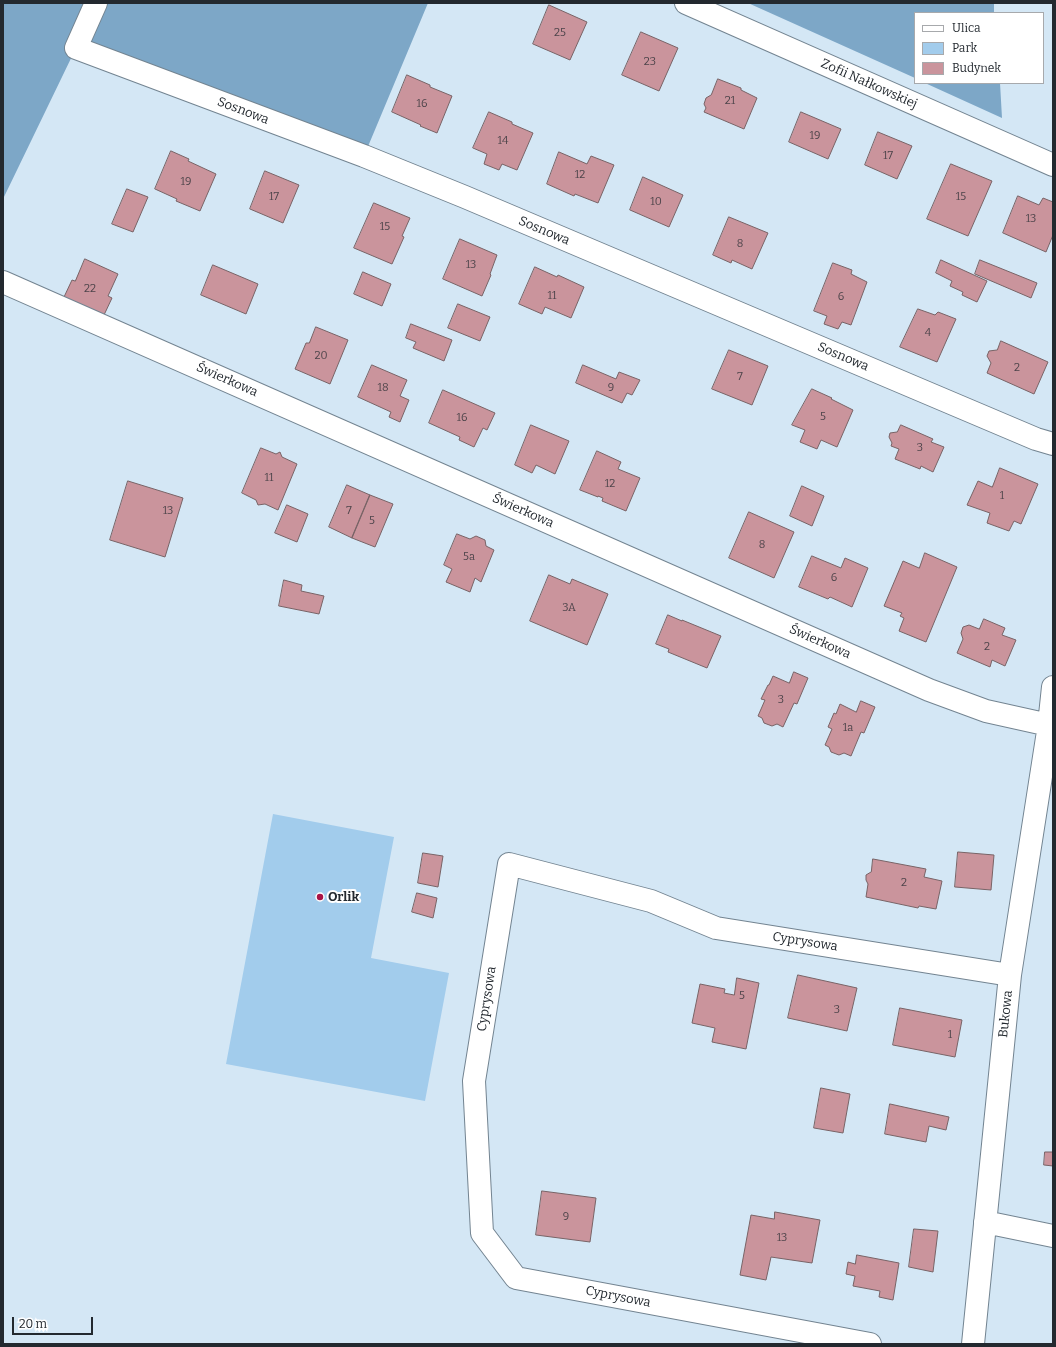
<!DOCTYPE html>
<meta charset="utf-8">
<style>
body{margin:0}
#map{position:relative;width:1056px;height:1347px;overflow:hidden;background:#d4e7f5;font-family:Bitter,serif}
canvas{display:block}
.frame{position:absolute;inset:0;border:4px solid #23292f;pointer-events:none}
.legend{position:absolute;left:914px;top:12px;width:130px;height:72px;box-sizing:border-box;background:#fff;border:1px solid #a7a9ac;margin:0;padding:5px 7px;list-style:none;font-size:12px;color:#23292f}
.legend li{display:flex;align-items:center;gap:8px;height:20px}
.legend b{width:20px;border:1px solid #a7a9ac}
.scale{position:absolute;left:12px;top:1317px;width:81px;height:18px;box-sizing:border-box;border:2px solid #23292f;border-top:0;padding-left:5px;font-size:12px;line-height:14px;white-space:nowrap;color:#23292f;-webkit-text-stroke:3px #fff;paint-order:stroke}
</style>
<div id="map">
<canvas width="1056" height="1347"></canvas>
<div class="frame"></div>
<ul class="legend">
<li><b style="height:5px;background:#fff"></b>Ulica</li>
<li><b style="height:11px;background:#a2ccec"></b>Park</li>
<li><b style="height:11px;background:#ca949c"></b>Budynek</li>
</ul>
<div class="scale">20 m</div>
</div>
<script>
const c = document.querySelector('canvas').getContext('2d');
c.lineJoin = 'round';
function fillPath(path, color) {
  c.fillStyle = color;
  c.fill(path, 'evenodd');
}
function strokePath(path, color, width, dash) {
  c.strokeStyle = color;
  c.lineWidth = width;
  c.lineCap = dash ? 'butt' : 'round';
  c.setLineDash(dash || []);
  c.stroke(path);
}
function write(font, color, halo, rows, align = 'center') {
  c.font = font + ' Bitter,serif';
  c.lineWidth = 4;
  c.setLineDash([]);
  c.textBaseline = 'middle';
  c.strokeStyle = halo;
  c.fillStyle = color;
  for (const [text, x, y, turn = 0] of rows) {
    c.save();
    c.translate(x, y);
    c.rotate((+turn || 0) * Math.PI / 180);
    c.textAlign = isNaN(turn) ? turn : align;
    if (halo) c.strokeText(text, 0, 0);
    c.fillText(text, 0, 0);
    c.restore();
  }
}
fillPath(new Path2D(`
 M273,814l121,23 -23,121 78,15 -24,128 -199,-37z`), '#a2ccec');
fillPath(new Path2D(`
 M3,3h425l-64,153 -288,-108 -73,151z
 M748,3h246v10h-79v65z
 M925,83h75l2,35z`), '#7da7c7');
const building = new Path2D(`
 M549,5l38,17 -17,38 -37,-16z
 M641,32l37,16 -19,43 -37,-16z
 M407,75l23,10v2l22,9 -15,37 -17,-7 1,-1 -29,-13z
 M718,79l23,9v2l16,8 -13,31 -40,-17 2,-4 -2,-4 2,-6 5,-3z
 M489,112l23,10v2l21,9 -16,37 -15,-6 -3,6 -15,-6 3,-10 -14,-6z
 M801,112l40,17 -13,30 -39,-17z
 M878,132l34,14 -15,33 -32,-14z
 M171,151l18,8 -1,2 28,13 -16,37 -24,-10 1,-2 -22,-10z
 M559,152l28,12 4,-8 23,9 -16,38 -23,-9 -1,2 -27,-12z
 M951,164l41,17 -24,55 -41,-17z
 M265,171l34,14 -16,38 -33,-14z
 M643,177l40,18 -14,32 -39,-17z
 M127,189l21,8 -15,35 -21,-8z
 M1018,196l21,9 4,-7 10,4v33l-7,17 -43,-19z
 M374,203l36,15 -8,18 2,1 -12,27 -38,-16z
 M729,217l39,16 -16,36 -20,-9 -1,3 -18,-8z
 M460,239l37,16 -7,19 1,1 -9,21 -39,-17z
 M85,259l33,15 -10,22 4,2 -16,34 -40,-18 16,-34 3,1z
 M941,260l46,21 -10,21 -15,-7 1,-3 -13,-6 2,-5 -16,-8z
 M980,260l57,23 -6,15 -56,-24z
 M833,263l19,7 -1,4 16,8 -16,43 -9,-3 -4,7 -14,-5 3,-8 -13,-5z
 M213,265l45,19 -12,30 -45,-19z
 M535,267l22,10 1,-2 26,12 -13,31 -26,-11 -3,7 -23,-10z
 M363,272l28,12 -9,22 -28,-12z
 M458,304l32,13 -10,24 -32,-13z
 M918,309l17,6 3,-3 18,7 -19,43 -37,-15z
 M411,324l41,16 -8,21 -31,-13 3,-6 -10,-4z
 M316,327l32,13 -18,44 -35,-15 11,-26h3z
 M1001,341l47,21 -14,32 -47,-21 4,-10 -4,-7 2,-5 8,-1z
 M729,350l39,16 -16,39 -40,-16z
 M372,365l35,15 -7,16 9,4 -9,22 -11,-5 2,-5 -33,-15z
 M583,365l33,14 3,-7 21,8 -8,15 -5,-2 -5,10 -46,-20z
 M812,389l20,9 -1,1 22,11 -16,37 -16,-7 -4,9 -17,-7 5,-12 -13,-5z
 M443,390l52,23 -8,17 -4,-2 -9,19 -15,-7 1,-3 -31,-14z
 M531,425l38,16 -14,33 -19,-9 -4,8 -17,-8z
 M901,425l32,14 -2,3 13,5 -11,25 -12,-6 -1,3 -25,-10 4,-10 -8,-3 1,-3 -3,-6 1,-4 7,-1z
 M261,448l15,6 4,-2 2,5 15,7 -19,46 -13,-6 -7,1 -2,-5 -14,-7z
 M597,451l24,11 -3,7 22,9 -14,33 -24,-10 1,-3 -5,-2v1l-18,-7z
 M1000,468l38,16 -17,40 -7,-3 -5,10 -22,-8 3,-10 -23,-8 11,-24 14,6z
 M128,481l55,17 -18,59 -55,-17z
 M347,485l23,10 -18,43 -23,-11z
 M802,486l22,10 -12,30 -22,-10z
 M370,495l23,9 -18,43 -23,-9z
 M287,505l21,9 -11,28 -22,-9z
 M749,512l45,20 -20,46 -45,-20z
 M457,534l13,5 6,-3 9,4 1,6 8,4 -13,32 -6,-4 -5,14 -24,-10 6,-13 -8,-4z
 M925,553l32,14 -31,75 -27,-11 5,-13 -4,-2 2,-3 -18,-7 19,-45 16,7z
 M812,556l29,12 4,-10 23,10 -16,39 -22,-10 -2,2 -29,-12z
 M549,575l21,9 2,-5 36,15 -21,51 -57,-24z
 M284,580l18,5 -1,6 23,5 -5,18 -40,-8z
 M668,615l14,6v-1l39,16 -14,32 -39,-16 1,-3 -13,-5z
 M984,619l21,9 -3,7 14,5 -11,26 -13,-6 -2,7 -33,-14 6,-14 -2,-6 2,-6 6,-2 10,4z
 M794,672l14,6 -11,26 -3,-1 -11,24 -6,-3 -5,2 -8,-3 -2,-5 -4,-2 7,-16 -4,-1 7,-14h1l4,-9 16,7z
 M861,701l14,6 -11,26 -3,-1 -10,24 -7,-3 -5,2 -8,-3 -2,-5 -4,-2 7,-16 -4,-2 6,-14 2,1 4,-10 16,8z
 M958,852l36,3 -3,35 -36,-3z
 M423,853l20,3 -5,31 -20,-4z
 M873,859l53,10 -2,8 18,4 -6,28 -17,-3 -1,2 -52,-11 2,-13 -2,-4v-5l5,-3z
 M417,893l20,5 -4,20 -21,-6z
 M798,975l59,13 -10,43 -59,-13z
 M737,978l22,5 -13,66 -34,-7 3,-14 -23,-5 8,-39 25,5 -1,4 10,2z
 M900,1008l62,12 -7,37 -62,-12z
 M821,1088l29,6 -7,39 -29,-5z
 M890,1104l59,13 -3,13 -17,-4 -3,16 -41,-8z
 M1045,1152h8v14l-9,-1z
 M542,1191l54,7 -6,44 -54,-7z
 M775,1212l45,8 -8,43 -41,-6 -5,23 -26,-5 11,-60 23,4z
 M914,1229l24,2 -5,41 -24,-5z
 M857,1255l42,8 -6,37 -14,-3 1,-6 -27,-5 2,-10 -9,-2 2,-12 7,2z`);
fillPath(building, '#ca949c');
strokePath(building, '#786366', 1);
const minor = new Path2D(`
 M96,3l-20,45 288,108 101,41 571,242 17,5
 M686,3l367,162
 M3,282l926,408 57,21 63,14
 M985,1222l68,14
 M870,1344l-354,-66 -34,-45 -8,-152 35,-217 142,37 65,27 294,47
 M973,1344l37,-369 39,-250 4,-38`);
strokePath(minor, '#738491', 24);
strokePath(minor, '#fff', 22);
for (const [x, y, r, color] of [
 [320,897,4,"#a91447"]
]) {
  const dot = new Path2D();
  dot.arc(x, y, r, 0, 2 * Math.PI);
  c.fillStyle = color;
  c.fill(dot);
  strokePath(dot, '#fff', 1.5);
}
write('11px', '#4d444a', null, [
 ["25",560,33],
 ["23",650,62],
 ["21",730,101],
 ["16",422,104],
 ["19",815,136],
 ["14",503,141],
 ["17",888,156],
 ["12",580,175],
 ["19",186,182],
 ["17",274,197],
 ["15",961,197],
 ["10",656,202],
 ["13",1031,219],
 ["15",385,227],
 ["8",740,244],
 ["13",471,265],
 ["22",90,289],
 ["11",552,296],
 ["6",841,297],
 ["4",928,333],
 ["20",321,356],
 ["2",1017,368],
 ["7",740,377],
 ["18",383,388],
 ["9",611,388],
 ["5",823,417],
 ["16",462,418],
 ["3",920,448],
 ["11",269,478],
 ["12",610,484],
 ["1",1002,496],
 ["13",168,511],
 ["7",349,511],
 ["5",372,521],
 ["8",762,545],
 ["5a",469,557],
 ["6",834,578],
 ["3A",569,608],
 ["2",987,647],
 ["3",781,700],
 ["1a",848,728],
 ["2",904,883],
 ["5",742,996],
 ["3",837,1010],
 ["1",950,1035],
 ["9",566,1217],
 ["13",782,1238]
]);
write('13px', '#23292f', '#fff', [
 ["Zofii Nałkowskiej",869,84,24],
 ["Sosnowa",243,111,21],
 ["Sosnowa",544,231,23],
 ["Sosnowa",843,357,23],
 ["Świerkowa",227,380,24],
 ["Świerkowa",523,511,24],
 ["Świerkowa",820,642,24],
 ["Cyprysowa",805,942,9],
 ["Cyprysowa",487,999,-81],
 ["Bukowa",1006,1014,-84],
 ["Cyprysowa",618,1297,11]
]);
write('bold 13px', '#23292f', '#fff', [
 ["Orlik",328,897]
], 'left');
</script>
